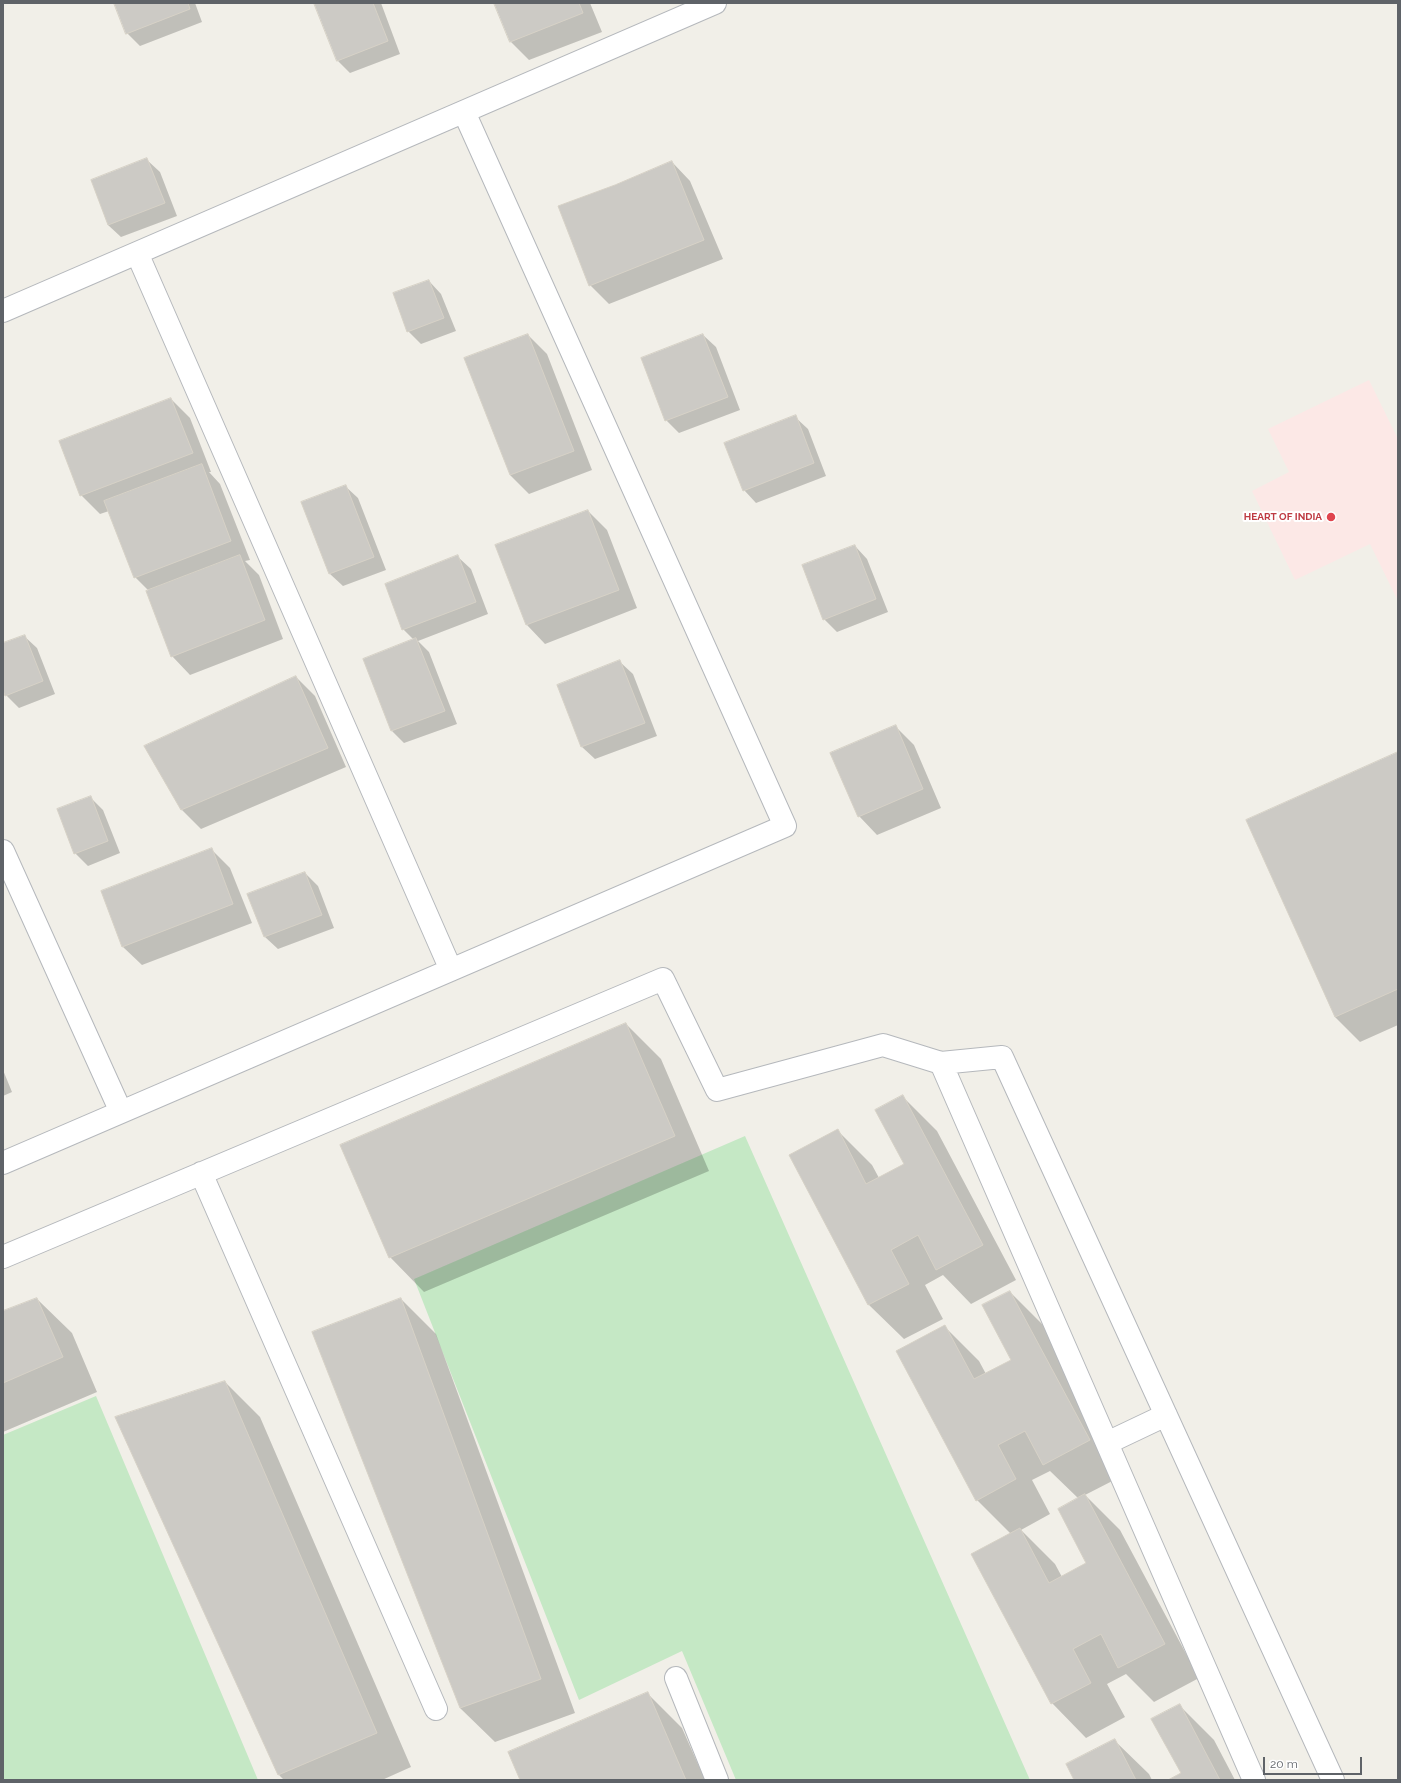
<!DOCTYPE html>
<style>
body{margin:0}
#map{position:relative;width:1401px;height:1783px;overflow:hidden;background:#f1efe8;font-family:Raleway,sans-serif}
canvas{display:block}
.frame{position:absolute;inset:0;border:4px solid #5f6368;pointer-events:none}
.scale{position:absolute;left:1263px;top:1757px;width:99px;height:18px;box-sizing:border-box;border:2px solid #5f6368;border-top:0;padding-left:5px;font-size:12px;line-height:14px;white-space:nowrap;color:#5f6368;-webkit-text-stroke:3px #fff;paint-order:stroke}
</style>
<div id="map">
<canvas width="1401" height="1783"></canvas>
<div class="frame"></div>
<div class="scale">20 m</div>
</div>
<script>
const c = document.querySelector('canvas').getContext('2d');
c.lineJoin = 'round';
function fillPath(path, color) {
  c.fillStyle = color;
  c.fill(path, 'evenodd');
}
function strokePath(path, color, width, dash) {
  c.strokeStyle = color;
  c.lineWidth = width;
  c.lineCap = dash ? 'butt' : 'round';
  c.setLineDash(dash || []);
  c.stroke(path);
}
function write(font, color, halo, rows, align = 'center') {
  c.font = font + ' Raleway,sans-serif';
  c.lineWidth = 4;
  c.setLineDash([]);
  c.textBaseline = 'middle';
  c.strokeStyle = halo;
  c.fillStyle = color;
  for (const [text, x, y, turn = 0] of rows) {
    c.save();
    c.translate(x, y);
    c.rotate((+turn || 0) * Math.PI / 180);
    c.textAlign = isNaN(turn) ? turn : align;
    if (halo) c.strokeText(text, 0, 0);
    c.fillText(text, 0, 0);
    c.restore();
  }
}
fillPath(new Path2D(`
 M1369,380l29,59v162l-28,-57 -75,36 -43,-89 37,-19 -21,-43z`), '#fce8e6');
fillPath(new Path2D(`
 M745,1136l285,644h-294l-54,-129 -103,49 -165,-421z
 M96,1396l162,384h-255v-345z`), '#c5e8c5');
fillPath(new Path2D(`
 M115,3h80l7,19 -62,24 -13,-13z
 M315,3h66l19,51 -50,19 -12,-12z
 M496,3h94l12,29 -73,28 -19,-19z
 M147,160l13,12 17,44 -56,21 -13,-12 -16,-44z
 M672,162l18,19 33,78 -114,45 -19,-19 26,-99z
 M429,281l12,13 15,37 -35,13 -13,-13z
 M528,335l19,19 45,116 -63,24 -19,-19z
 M703,335l13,12 24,63 -61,23 -13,-13z
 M171,399l19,19 21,54h-2l11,12 30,76 -5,1 14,14 24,64 -93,36 -18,-19 -23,-65 -14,-14 -26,-66 -9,3 -19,-19z
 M795,417l13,12 18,47 -70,27 -12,-13z
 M345,486l13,12 28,72 -43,16 -13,-12z
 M588,511l19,19 30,78 -92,36 -18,-19z
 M855,546l12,13 21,53 -51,20 -13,-13z
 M458,557l13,12 17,45 -70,27 11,11 28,72 -53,19 -12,-12 22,-91 -11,-11z
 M24,636l13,12 18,46 -36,14 -13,-13 -3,-8v-43z
 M620,662l13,12 24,62 -62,23 -13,-12 -23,-62z
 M296,677l19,19 31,71 -145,62 -19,-19 -37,-63z
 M895,726l19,19 27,63 -64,27 -18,-19z
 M1398,753v272l-38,17 -25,-25 -88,-197z
 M90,797l13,13 17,43 -32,13 -13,-13z
 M211,849l19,19 22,55 -110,42 -19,-18z
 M305,873l13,13 16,42 -56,21 -13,-12 -16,-43z
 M626,1024l35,35 48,112 -285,121 -34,-35z
 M3,1070l9,22 -9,4z
 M903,1097l34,34 79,149 -45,24 -28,-29 -18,10 18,34 -39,20 -35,-34 -79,-149 48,-25 34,34 7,13 26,-14z
 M1010,1292l35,35 79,148 -39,20 35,35 79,148 -45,24 -28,-28 -19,10 18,33 -39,21 -34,-35 -41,-169 -34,-34 -33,-174 35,35 7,13 27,-14zM1050,1471l29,28 9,64 -26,14 -7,-13 -34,-34 29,-16 -18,-34z
 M37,1299l35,34 25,59 -94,40v-120z
 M401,1299l35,35 139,379 -80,29 -35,-34z
 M225,1382l35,35 151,350 -29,13h-98l-5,-5 -162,-358z
 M647,1693l35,35 23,52h-184z
 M1179,1705l35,35 21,40h-65l12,-6z
 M1114,1740l35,34 3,6h-77z`), '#0003');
const building = new Path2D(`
 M114,3h74l2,6 -64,25z
 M314,3h59l15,38 -51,20z
 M494,3h85l4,10 -73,29z
 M147,158l18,45 -57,22 -17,-45z
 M672,161l32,79 -115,46 -31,-80 57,-21z
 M429,280l15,38 -37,14 -14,-39z
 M528,334l46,117 -64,24 -46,-117z
 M703,334l25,63 -63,24 -24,-63z
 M171,398l22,55 -113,43 -21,-55z
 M796,415l18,48 -71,28 -19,-48z
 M202,464l29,77 -97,37 -30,-77z
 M346,485l28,72 -45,17 -28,-72z
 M588,510l31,80 -93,35 -31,-80z
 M855,545l21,54 -53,21 -21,-55z
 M240,555l25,65 -94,37 -25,-66z
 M458,555l18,47 -74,28 -17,-46z
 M25,635l18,46 -38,15 -2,-6v-47z
 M416,638l29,73 -54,20 -28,-72z
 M620,660l25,63 -64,24 -24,-62z
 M296,676l32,72 -147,62 -37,-64z
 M896,725l27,64 -65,28 -28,-64z
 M1398,752v237l-63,28 -89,-197z
 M91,796l17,45 -34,13 -17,-45z
 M212,848l21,56 -111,43 -21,-56z
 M305,872l17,43 -58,22 -17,-43z
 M626,1023l49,113 -286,122 -49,-113z
 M903,1095l80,150 -47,25 -18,-35 -27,15 18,34 -41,21 -79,-150 49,-26 28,55 38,-20 -29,-54z
 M1010,1291l80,149 -47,25 -18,-34 -27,14 18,34 -40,22 -80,-150 49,-26 29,54 37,-19 -29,-55z
 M37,1298l26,59 -60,26v-72z
 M401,1298l140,381 -81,29 -148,-376z
 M225,1381l152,352 -99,42 -163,-358z
 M1085,1494l80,150 -47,24 -17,-34 -28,15 18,34 -40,21 -80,-150 49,-26 29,55 37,-20 -28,-54z
 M648,1692l38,88h-166l-12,-28z
 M1180,1704l40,76h-52l13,-7 -30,-54z
 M1115,1739l21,41h-62l-8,-16z`);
fillPath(building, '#cccac5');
strokePath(building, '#d6d1c6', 1);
const minor = new Path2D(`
 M137,253l314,717
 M3,311l712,-308
 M3,851l118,261
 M941,1063l313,717
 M3,1163l782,-337 -321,-714
 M201,1173l235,536
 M3,1257l660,-278 54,111 166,-45 58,18 61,-6 331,723
 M1107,1443l59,-28
 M676,1678l41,102`);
strokePath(minor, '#b5b8bc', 24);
strokePath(minor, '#fff', 22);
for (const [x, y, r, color] of [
 [1331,517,5,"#e0444e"]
]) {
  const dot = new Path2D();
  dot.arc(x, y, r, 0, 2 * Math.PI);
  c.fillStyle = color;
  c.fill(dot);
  strokePath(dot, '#fff', 1.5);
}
write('bold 10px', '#be3a42', '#fff', [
 ["HEART OF INDIA",1322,517]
], 'right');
</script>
